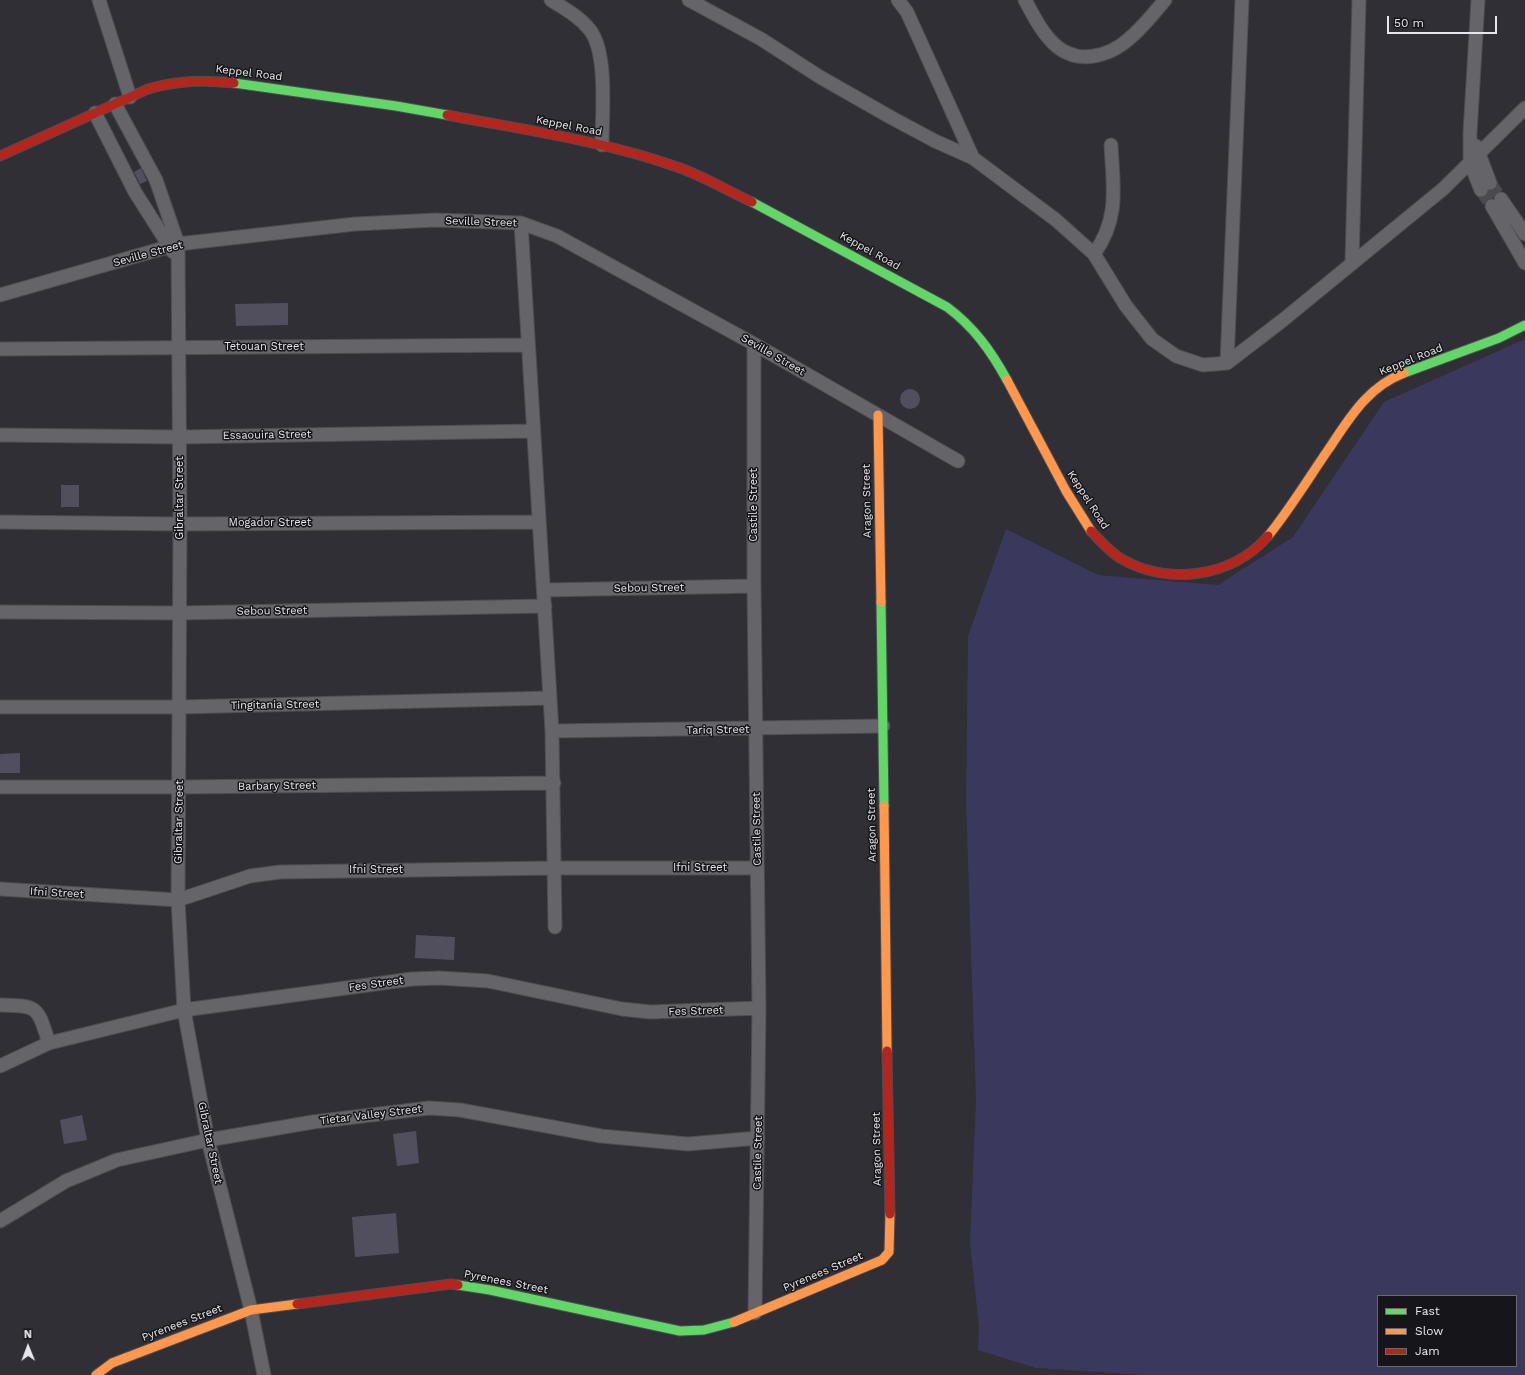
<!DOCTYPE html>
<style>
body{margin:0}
#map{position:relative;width:1525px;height:1375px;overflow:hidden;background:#2f2f35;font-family:"Work Sans",sans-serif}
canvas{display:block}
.legend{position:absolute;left:1377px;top:1295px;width:140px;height:72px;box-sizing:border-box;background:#16161a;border:1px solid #69696e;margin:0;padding:5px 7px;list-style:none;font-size:12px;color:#e6e6ec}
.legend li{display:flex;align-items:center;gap:8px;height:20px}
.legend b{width:20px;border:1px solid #69696e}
.north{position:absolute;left:8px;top:1327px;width:40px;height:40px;-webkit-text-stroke:3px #16161a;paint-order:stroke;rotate:359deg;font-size:11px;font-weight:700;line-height:16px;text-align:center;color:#e6e6ec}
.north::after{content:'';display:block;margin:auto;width:14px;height:18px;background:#e6e6ec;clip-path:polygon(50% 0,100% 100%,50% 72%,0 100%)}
.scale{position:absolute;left:1387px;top:16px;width:110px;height:18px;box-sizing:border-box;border:2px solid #e6e6ec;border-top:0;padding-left:5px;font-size:12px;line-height:14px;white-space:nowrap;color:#e6e6ec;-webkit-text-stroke:3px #16161a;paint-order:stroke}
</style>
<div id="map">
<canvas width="1525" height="1375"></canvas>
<ul class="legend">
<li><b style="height:5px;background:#63d668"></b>Fast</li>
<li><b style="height:5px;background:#ff974d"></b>Slow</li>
<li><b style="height:5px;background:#b3261e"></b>Jam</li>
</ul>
<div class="north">N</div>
<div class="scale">50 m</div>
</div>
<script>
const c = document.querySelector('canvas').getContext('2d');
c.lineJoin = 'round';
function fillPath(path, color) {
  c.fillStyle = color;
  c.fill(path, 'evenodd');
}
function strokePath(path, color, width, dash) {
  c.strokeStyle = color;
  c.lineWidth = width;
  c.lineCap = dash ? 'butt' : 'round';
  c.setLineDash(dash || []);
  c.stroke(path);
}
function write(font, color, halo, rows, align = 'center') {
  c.font = font + ' "Work Sans",sans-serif';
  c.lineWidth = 3;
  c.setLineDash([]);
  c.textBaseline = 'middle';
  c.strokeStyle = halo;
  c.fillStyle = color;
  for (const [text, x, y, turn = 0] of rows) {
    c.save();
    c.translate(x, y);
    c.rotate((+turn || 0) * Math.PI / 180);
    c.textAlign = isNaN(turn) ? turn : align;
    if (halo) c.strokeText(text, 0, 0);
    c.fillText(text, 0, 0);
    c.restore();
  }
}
fillPath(new Path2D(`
 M1525,339v1036h-382l-107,-7 -58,-18 1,-23 -9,-84 6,-143 -10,-298 2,-166 38,-107 92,46 120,10 75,-48 91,-135zM1378,1296h138v70h-138z`), '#3b385d');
fillPath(new Path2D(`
 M141,168l6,13 -7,3 -6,-12z
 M288,303v22l-52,1 -1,-22z
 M900 399a10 10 0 1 1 20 0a10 10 0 1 1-20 0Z
 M61,485h18v22h-18z
 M20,753v20h-20v-19z
 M416,935l39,2 -1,23 -39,-2z
 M82,1115l5,25 -23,4 -4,-24z
 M416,1131l3,32 -22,3 -4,-32z
 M396,1213l3,40 -44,4 -3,-40z`), '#514f5e');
strokePath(new Path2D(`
 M1490,183l11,16
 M1481,190l11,16`), '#4a4a50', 13, [13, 6]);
const street = new Path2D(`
 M99,0l31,97
 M551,0c14,9 29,17 39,30 18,23 12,86 12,115
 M689,0l72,39 59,38 72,41 43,23 38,17 83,62 38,34 32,52 26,33 24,17 27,9 24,-2 56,-43 160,-131 82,-81
 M898,0l9,12 66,146
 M1025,0c8,15 16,31 28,43 23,23 56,14 77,-5 13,-11 24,-25 35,-38
 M1478,0l-8,133v29l11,28
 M115,104l41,76 22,64 2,280 -2,376 6,110 24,130 43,170 13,65
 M95,113l40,79 38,60
 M1476,146l14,37
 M1501,199l24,35
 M1492,206l33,57
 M521,223l31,508 3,196
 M1094,254c26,-36 19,-68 17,-109
 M1352,262l7,-262
 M0,295l178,-51 177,-20 81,-4 85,3 36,13 197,108 204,117
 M754,344v242l5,422 -4,305
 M0,349l528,-4
 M1227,363l15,-363
 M0,435l180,2 353,-6
 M0,522l180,2 359,-2
 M544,590l210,-4
 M0,612l180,1 365,-7
 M0,707h180l370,-9
 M552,731l331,-5
 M0,787h180l374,-4
 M0,889l178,11 72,-24 30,-4 275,-4h202
 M0,1005c39,1 37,1 49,38
 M0,1066l49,-23 135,-33 228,-31 27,-1 49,3 134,28 28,3 109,-4
 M0,1221l66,-40 51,-21 91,-20 105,-18 116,-14 31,2 141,26 87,8 70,-6`);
const fast = new Path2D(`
 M234,83l162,23 51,9
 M752,202l195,105c27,20 44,44 60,73
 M1404,373l95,-35 26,-13
 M881,602l3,204
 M458,1285l32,5 190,41 24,-1 30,-8`);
const slow = new Path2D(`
 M1007,380l59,111 25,40
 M878,415l3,187
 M1268,536c22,-27 40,-57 60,-86 21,-31 39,-63 76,-77
 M884,806l3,245
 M734,1322l148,-62 7,-8 1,-38
 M96,1375l16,-12 139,-53 46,-6`);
const jam = new Path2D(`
 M447,115c78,15 158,26 233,53 25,9 48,23 72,34
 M0,156l148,-67c31,-9 55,-9 86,-6
 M1091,531c9,10 18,20 29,27 47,28 112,20 148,-22
 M887,1051l3,163
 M297,1304l154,-20 7,1`);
strokePath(street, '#4d4d52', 15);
strokePath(fast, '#4d4d52', 11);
strokePath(slow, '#4d4d52', 11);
strokePath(jam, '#4d4d52', 11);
strokePath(street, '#656569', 13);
strokePath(fast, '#63d668', 9);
strokePath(slow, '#ff974d', 9);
strokePath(jam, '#b3261e', 9);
write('11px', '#e6e6ec', '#16161a', [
 ["Keppel Road",249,73,7],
 ["Keppel Road",569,126,11],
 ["Seville Street",481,222,2],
 ["Keppel Road",870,251,29],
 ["Seville Street",148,254,-15],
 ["Tetouan Street",264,347],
 ["Seville Street",773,355,30],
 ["Keppel Road",1411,360,-22],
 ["Essaouira Street",267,435,-1],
 ["Gibraltar Street",180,498,-90],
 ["Keppel Road",1088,500,57],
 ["Aragon Street",867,501,-91],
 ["Castile Street",754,505,-90],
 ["Mogador Street",270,523],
 ["Sebou Street",649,588,-1],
 ["Sebou Street",272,611,-1],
 ["Tingitania Street",275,705,-1],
 ["Tariq Street",718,730,-1],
 ["Barbary Street",277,786,-1],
 ["Gibraltar Street",179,822,-89],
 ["Aragon Street",872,825,-91],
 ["Castile Street",757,829,-91],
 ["Ifni Street",700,868],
 ["Ifni Street",376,870],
 ["Ifni Street",57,893,3],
 ["Fes Street",376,984,-8],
 ["Fes Street",696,1011,-2],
 ["Tietar Valley Street",371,1115,-7],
 ["Gibraltar Street",210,1143,78],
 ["Aragon Street",877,1149,-91],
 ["Castile Street",758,1153,-89],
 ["Pyrenees Street",823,1272,-23],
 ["Pyrenees Street",506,1282,11],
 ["Pyrenees Street",182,1323,-21]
]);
</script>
